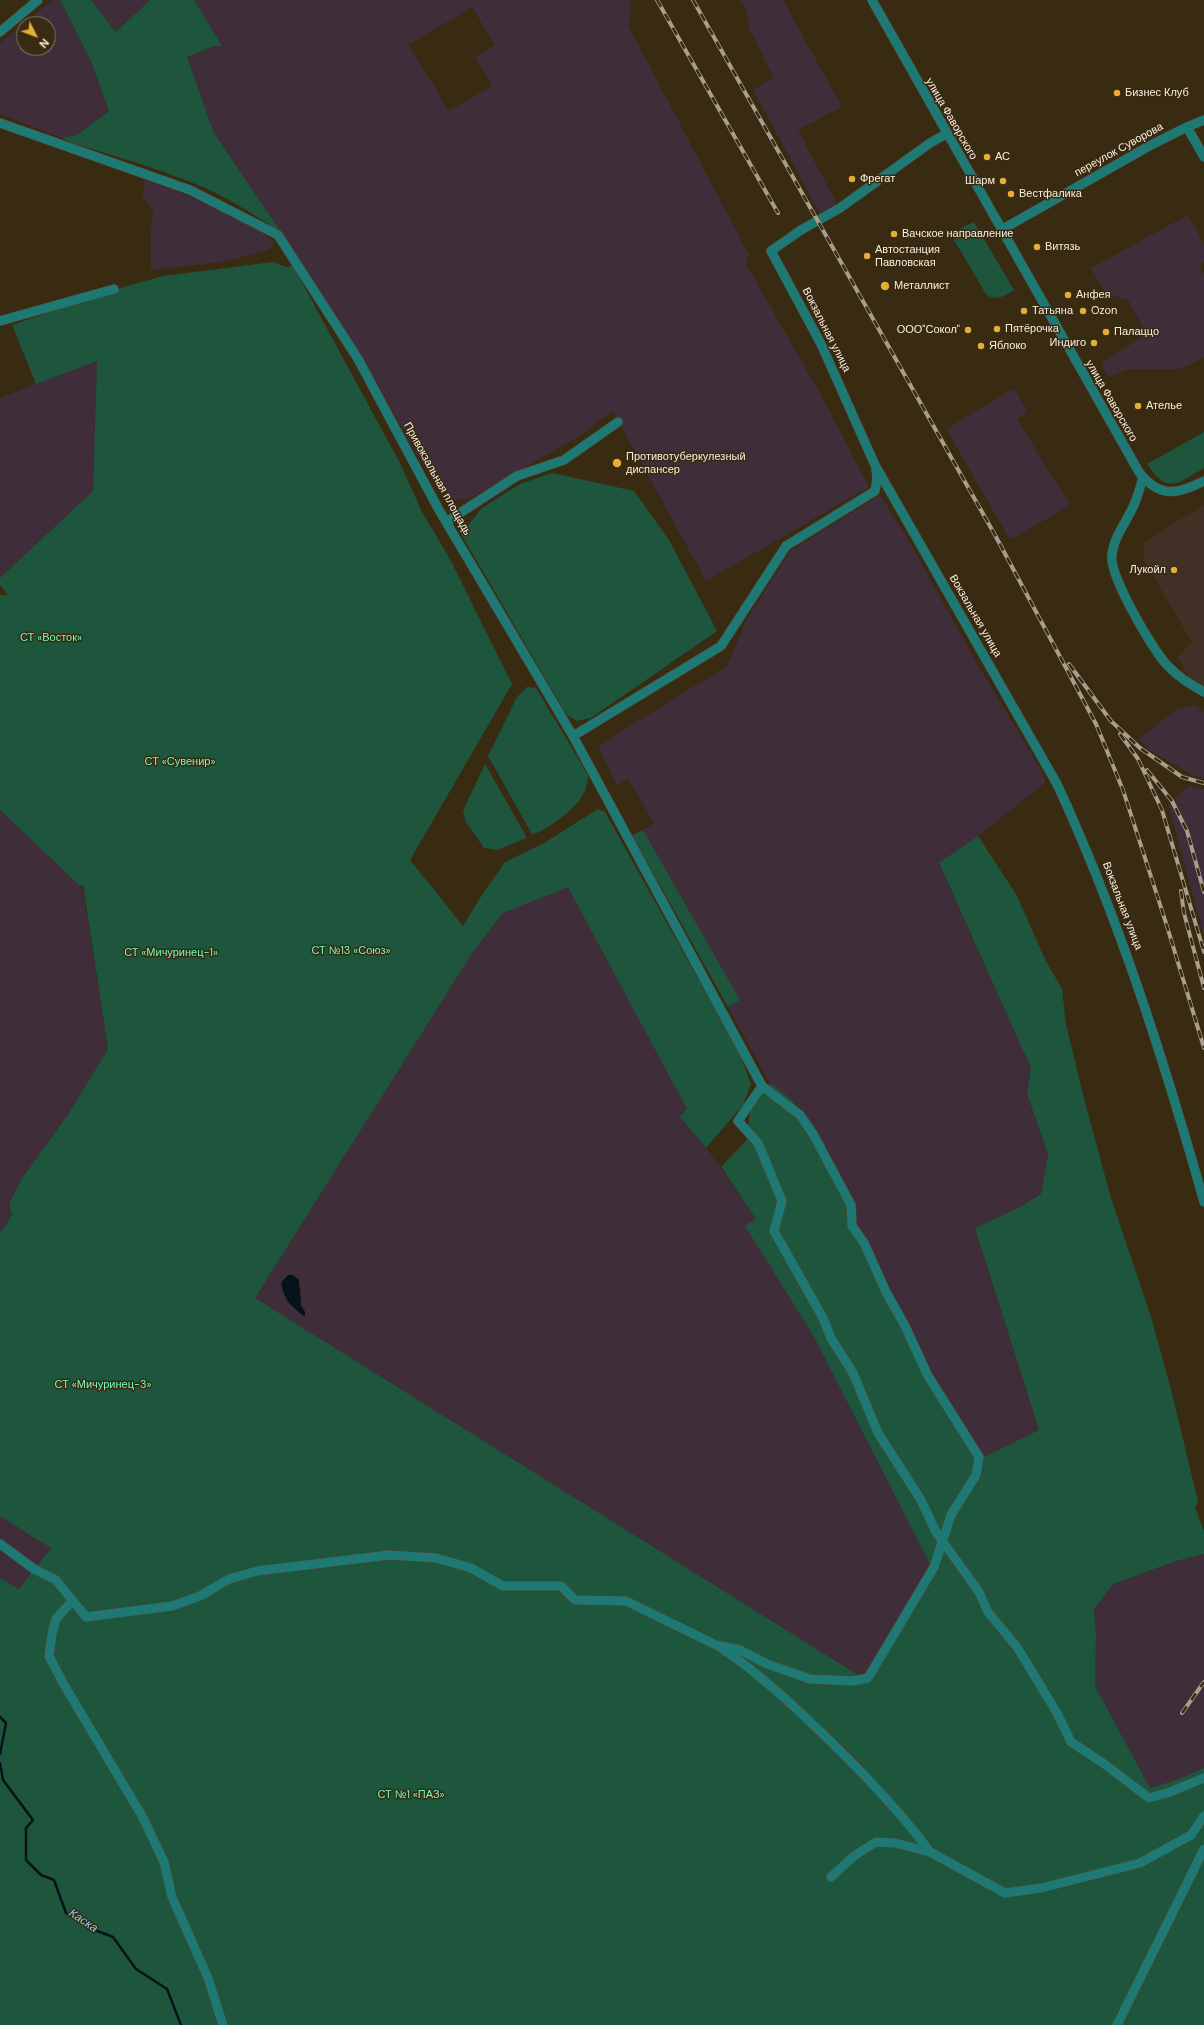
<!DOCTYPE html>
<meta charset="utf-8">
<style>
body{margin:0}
#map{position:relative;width:1204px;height:2025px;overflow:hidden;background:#392a12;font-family:"DM Sans",sans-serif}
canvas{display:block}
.north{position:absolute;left:16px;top:16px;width:40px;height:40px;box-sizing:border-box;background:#392a12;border:1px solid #867864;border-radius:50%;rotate:132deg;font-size:11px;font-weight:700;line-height:16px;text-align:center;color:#f9eee0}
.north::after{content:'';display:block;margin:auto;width:14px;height:18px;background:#e3ae35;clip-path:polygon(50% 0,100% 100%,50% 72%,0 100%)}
</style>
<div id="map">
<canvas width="1204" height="2025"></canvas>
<div class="north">N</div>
</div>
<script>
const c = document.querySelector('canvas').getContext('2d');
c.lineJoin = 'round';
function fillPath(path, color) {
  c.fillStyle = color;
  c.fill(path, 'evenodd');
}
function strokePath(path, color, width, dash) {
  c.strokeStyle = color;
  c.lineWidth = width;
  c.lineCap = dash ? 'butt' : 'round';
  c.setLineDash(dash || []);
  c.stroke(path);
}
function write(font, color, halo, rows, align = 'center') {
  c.font = font + ' "DM Sans",sans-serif';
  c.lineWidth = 3;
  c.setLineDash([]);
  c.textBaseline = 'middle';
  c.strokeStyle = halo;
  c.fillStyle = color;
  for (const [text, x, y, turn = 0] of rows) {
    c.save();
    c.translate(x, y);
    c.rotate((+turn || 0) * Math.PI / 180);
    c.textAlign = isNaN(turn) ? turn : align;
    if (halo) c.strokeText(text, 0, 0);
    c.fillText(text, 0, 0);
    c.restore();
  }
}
fillPath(new Path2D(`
 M1204,505v183l-15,-11 -12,-20 15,-15 -49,-83 2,-18z`), '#413026');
fillPath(new Path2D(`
 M53,0h7l32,64 17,47 -32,24 -15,3 -62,-24v-71zM24,24h24v24h-24z
 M91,0h59l-34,32z
 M194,0h436l1,11 -3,14 121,230 -3,9 81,142 42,81 -163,94 -93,-170 -38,28 -104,59 -17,2 -23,-22 -64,-111 -86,-135 -67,-99 -27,-76 27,-11h7zM472,7l23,38 -20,12 17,29 -43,25 -40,-66z
 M740,0h43l59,107 -44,23 39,74 -17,10 -67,-124 20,-13 -24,-49 -2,-19z
 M145,180l34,12 70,30 25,20 -4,8 -48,12 -71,8v-42l2,-18 -11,-14z
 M1188,215l16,29v17l-4,5 4,8v84l-24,11h-52l-20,8 -7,-13 46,-30 -19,-34 -22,-6 -15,-26z
 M97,360l-4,131 -93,87v-180z
 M1014,388l14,24 -11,7 53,86 -60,35 -64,-111z
 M880,495l26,41 72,129 65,108 2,10 -67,53 -39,28 92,204 -4,26 21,60 -7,40 -19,12 -47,22 64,202 -57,28 -51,-82 -140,-277 -21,-16 -42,-76 12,-7 -97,-170 11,-7 -26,-44 -11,6 -19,-39 129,-80 21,-49 42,-66z
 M1195,705l9,7v66l-11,-3 -44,-25 -10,-11 39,-31z
 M1189,785l15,5v145l-36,-131z
 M0,810l79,75h3l26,164 -39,64 -48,67 -12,24 3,10 -12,19z
 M568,886l120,223 -7,9 29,35 46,66 -10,8 67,108 117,229 -64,110 -8,1 -603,-377 219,-349 29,-36zM301,1288v17l3,3 1,8 -19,-15z
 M0,1516l51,31 -32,42 -19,-11z
 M1204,1554v214l-25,11 -29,9 -55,-102 1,-53 -2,-24 19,-25 63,-23z`), '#3f2e39');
fillPath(new Path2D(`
 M60,0h31l25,32 34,-32h44l28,46h-8l-27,11 27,76 67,99c-28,-18 -57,-37 -88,-49 -41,-17 -84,-28 -126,-42l-5,-3 15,-3 32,-24 -17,-47z
 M974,222l40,68c-10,6 -19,12 -28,4l-32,-54c2,-11 11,-14 20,-18z
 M273,262l13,5 7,-1 108,199 21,47 28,47 62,125 -102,176 53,66 17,-28 25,-36 39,-19 54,-34 7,3 134,240 12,32 -8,21 -37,43 -26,-31 7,-8 -119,-222 -65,26 -29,37 -219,348 603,377 8,-1 64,-110 -117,-229 -68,-109 11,-7 -35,-52 26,-27 3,-30 20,-27 21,16 27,36 37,90 76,151 51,82 57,-28 -64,-202 47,-22 19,-12 7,-40 -21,-60 4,-26 -92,-205 39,-27 38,58 29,65 17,30 4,35 19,78 26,96 40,119 21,76 26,109 -3,5 9,24v23l-28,7 -63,23 -19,25 2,24 -1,53 55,102 29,-9 25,-11v257h-1204v-447l19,11 32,-41 -51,-32v-283l12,-18 -3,-11 12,-24 48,-67 39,-64 -25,-164h-4l-79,-75v-215h8l-8,-10v-7l93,-87 4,-130 -61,23 -24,-59 115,-39 36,-10z
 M1204,432v36c-28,16 -36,27 -57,-4z
 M552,473l82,18 35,49 48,91 -126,87 -14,3 -11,-7 -105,-180 21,-26 38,-24z
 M527,687l9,1 52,87c0,23 -19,38 -37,50 -7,4 -11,8 -19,9l-44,-78 29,-59z
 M485,764l42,74 -30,12 -13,-2 -18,-26 -3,-11z
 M643,830l97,170 -12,7 -96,-172z`), '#1e563d');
fillPath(new Path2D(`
 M288,1275h5l6,5 2,25 4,7v5c-15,-12 -20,-16 -24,-34z`), '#06131a');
strokePath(new Path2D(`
 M0,1717l6,6 -6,31
 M0,1763l3,17 30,40 -7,8v32l15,15 13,5 12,33 26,16 21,8 23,32 31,20 14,36`), '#06131a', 2.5);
const minor = new Path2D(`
 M872,0l267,472c20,26 38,23 65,9
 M0,32l38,-32
 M0,123l190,67 88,45 80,124 81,151 134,226 189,350 38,29 13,19 38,71 1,21 12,17 22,49 19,34 23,50 51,81 -3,18 -25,40 -17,52 -66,111 -15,3 -43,-2 -43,-15 -27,-14 -24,-5 -90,-44 -51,-1 -14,-14h-58l-32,-18 -35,-10 -47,-3 -132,16 -28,8 -29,17 -28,10 -86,11 -30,-37 -22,-11 -34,-25
 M1187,127l17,30
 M946,134l-16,9 -90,65 -39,22 -30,21 50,93 54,121 182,319c62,134 107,276 147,418
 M1001,230l150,-85 36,-18 17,-7
 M0,321l114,-32
 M1143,477c-3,11 -6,23 -11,32 -7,15 -18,28 -20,45 -4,20 40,95 55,111 11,12 23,19 37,27
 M446,522l71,-46 47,-16 54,-38
 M573,736l148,-90 65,-100 89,-55 2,-12 -1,-10
 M762,1086l-24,35 20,22 24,58 -8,30 49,87 8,20 22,35 25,60 43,67 15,32 43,60 9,20 29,35 40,66 14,29 32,21 46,35 21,-6 34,-14
 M72,1601l-16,18 -4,15 -3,22 14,27 79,133 22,46 8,35 36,81 15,47
 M720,1647c40,27 74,59 109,93 36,35 71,71 101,112
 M831,1877l23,-21 22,-14 19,1 35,9 75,41 36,-5 99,-25 51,-28 13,-19
 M1117,2025l87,-176`);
strokePath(minor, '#54452f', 10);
strokePath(minor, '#1e7974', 9);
const rail = new Path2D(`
 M657,0l121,213
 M693,0l302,535 101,189 27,66 43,133 38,125
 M1069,664l42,57 29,27 42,29 22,6
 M1120,734l18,25 24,51 42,142
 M1147,770l25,31 15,30 17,61
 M1181,891l3,22 20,75
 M1182,1713l22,-31`);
strokePath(rail, '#a99d8b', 4);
strokePath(rail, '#392a12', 2.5, [8]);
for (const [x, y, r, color] of [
 [1117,93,4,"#e3ae35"],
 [987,157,4,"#e3ae35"],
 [852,179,4,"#e3ae35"],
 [1003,181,4,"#e3ae35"],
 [1011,194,4,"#e3ae35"],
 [894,234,4,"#e3ae35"],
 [1037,247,4,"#e3ae35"],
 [867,256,4,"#e3ae35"],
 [885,286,5,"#e3ae35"],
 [1068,295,4,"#e3ae35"],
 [1024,311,4,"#e3ae35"],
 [1083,311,4,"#e3ae35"],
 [997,329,4,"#e3ae35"],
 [968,330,4,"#e3ae35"],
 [1106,332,4,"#e3ae35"],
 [1094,343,4,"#e3ae35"],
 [981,346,4,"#e3ae35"],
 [1138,406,4,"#e3ae35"],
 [617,463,5,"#e3ae35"],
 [1174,570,4,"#e3ae35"]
]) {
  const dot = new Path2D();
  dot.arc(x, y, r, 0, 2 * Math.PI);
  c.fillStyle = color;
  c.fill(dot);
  strokePath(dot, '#392a12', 1.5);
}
write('11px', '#f9eee0', '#392a12', [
 ["Бизнес Клуб",1125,93],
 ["АС",995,157],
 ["Фрегат",860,179],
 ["Шарм",995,181,"right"],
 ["Вестфалика",1019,194],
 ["Вачское направление",902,234],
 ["Витязь",1045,247],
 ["Автостанция",875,250],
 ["Павловская",875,263],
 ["Металлист",894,286],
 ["Анфея",1076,295],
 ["Татьяна",1032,311],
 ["Ozon",1091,311],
 ["Пятёрочка",1005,329],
 ["ООО\"Сокол\"",960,330,"right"],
 ["Палаццо",1114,332],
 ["Индиго",1086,343,"right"],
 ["Яблоко",989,346],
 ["Ателье",1146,406],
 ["Противотуберкулезный",626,457],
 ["диспансер",626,470],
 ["Лукойл",1166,570,"right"]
], 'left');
write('11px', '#f9eee0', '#392a12', [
 ["улица Фаворского",951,119,60],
 ["переулок Суворова",1119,150,-29],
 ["Вокзальная улица",826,330,63],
 ["улица Фаворского",1111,401,60],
 ["Привокзальная площадь",437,479,61],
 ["Вокзальная улица",975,616,60],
 ["Вокзальная улица",1122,906,69]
]);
write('11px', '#70fdbe', '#392a12', [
 ["СТ «Восток»",51,638],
 ["СТ «Сувенир»",180,762],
 ["СТ №13 «Союз»",351,951],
 ["СТ «Мичуринец-1»",171,953],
 ["СТ «Мичуринец-3»",103,1385],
 ["СТ №1 «ПАЗ»",411,1795]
]);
write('italic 12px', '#82ccf2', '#392a12', [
 ["Каска",83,1921,34]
]);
</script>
